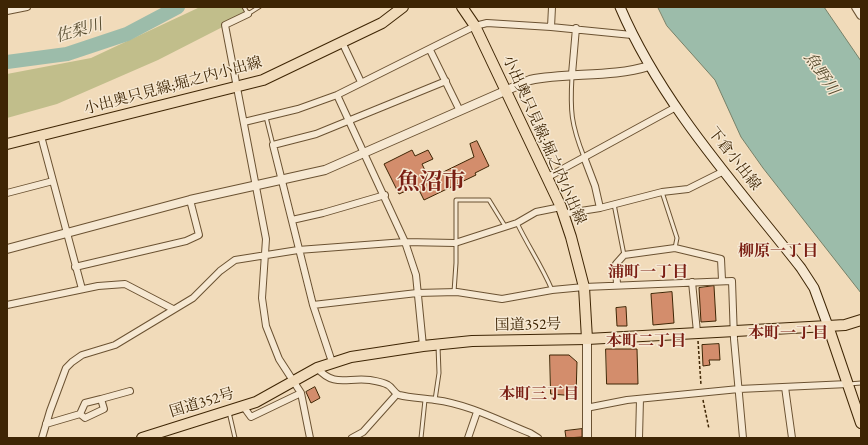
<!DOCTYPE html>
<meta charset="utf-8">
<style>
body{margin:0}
#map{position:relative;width:868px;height:445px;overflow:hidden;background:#f1dbba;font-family:"EB Garamond",serif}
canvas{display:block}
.frame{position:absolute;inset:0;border:8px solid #3e2504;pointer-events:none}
</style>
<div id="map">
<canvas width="868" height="445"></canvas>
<div class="frame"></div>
</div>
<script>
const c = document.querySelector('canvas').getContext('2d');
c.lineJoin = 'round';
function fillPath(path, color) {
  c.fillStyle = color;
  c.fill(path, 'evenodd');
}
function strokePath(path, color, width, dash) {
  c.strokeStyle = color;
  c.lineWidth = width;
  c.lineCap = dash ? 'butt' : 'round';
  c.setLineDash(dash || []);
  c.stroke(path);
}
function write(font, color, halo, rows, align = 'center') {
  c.font = font + ' "EB Garamond","Noto Serif JP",serif';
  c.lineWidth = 3;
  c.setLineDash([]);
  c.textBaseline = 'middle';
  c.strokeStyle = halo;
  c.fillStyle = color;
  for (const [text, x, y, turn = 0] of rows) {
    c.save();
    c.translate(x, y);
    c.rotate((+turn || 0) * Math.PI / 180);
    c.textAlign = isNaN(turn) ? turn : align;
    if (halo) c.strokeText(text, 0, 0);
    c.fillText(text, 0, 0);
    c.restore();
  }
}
fillPath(new Path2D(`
 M200,7h44l4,7 -90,46 -101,44 -50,14v-44l84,-16z`), '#c1be8b');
const water = new Path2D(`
 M658,7h166l37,54v232l-98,-125 -22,-31 -26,-57 -48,-54z`);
fillPath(water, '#9cbcaa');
strokePath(water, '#768068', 1);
strokePath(new Path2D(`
 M7,62l60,-8 60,-20 51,-27`), '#9cbcaa', 14);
const building = new Path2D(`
 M477,141l12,25 -14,7 1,2 -52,25 -7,-14 -18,8 -15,-30 28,-14 3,6 13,-6 5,9 -11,5 7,15 45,-22 -4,-13z
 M714,286l2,35 -15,1 -2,-34z
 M672,292l2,31 -21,2 -2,-31z
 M626,307l1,19h-10l-1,-18z
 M719,344l1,16h-11l1,5 -7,1 -1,-21z
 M606,349h31l1,35h-31z
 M550,355h19l8,7 -1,34 -25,-2z
 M315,387l5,11 -9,5 -5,-11z
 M582,429v8l-16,1 -1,-7z`);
fillPath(building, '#d38d6c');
strokePath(building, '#3e2504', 1);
const service = new Path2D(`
 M244,7l4,7 11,-7
 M572,76c-2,35 -1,48 12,81
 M266,117l7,28
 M662,192l15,46 -2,10
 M614,204l10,51
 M517,223c11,23 25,43 35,67
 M454,292l2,-29v-63h33l16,26
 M849,384l12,-1
 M435,400l4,-27 -1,-27
 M229,412l6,26
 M421,438l4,-38`);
const minor = new Path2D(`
 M7,11l20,-4
 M248,14l-23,11 41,214 -4,59 4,28 13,33 22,34 9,45
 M551,27l1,-20
 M342,42l19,40
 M430,50l30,61
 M572,74l4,-46
 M337,95l68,147 11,33 7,71
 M244,122l54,-13 39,-14 138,-69 12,-3 64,4 81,8
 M41,136l41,153
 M584,157l11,29 5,22
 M548,177l128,-70
 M7,193l46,-12
 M562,214l38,-6 62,-16 26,-3 36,-18
 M292,220l31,-7 62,-18
 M75,267l111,-26 13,-6 -9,-35
 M692,282l5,50
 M617,285l-1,-21 8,-9 51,-7 46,11 1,21
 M7,305l91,-19 27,-2 48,25
 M313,305l104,-12 40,-1 45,7 50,-9 32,-3 148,-6 2,58 9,99
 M332,362l-19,-57 -40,-160 43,-11 130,-53
 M317,368c18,20 30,9 53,12 6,1 13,2 18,5 4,2 6,8 11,10 12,3 24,3 36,5 33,4 65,21 95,33l8,5
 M785,387l7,51
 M101,399l29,-8
 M243,406l8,11 50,-24
 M586,408l41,-8 112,-11 109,-5
 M46,424l34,-10 5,4 19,-9 -3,-10 -16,4 -5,11
 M42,438l8,-27 16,-43 6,-6 10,-7 33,-10 78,-47 27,-27 15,-11 63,-10 107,-8 50,1 62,-20 19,-11 25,-5
 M352,438l11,-6 34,-38
 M468,438l9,-26
 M639,438l1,-39`);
const tertiary = new Path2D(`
 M856,7l5,8
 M7,249l183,-49 135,-30 205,-90c39,-8 81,-2 119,-14
 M587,339v99`);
const secondary = new Path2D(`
 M620,7c42,98 116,178 181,261l13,20 14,38`);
const primary = new Path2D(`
 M462,7l13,19 86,181 10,30 13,50 3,52
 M7,144l256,-64 119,-57 21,-16
 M828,326l17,-1 16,-5`);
const trunk = new Path2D(`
 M142,438l114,-36 61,-34 34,-11 72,-11 49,-5 115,-2 241,-13 33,97`);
strokePath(service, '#6b5232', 5);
strokePath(minor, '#6b5232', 8);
strokePath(tertiary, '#6b5232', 10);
strokePath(secondary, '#3e2504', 11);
strokePath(primary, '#3e2504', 12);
strokePath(trunk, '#3e2504', 12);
strokePath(new Path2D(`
 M698,341l3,44
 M703,400l6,29`), '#3e2504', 1.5, [3, 2]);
strokePath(service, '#f6e8d2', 3);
strokePath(minor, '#f6e8d2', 6);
strokePath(tertiary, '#f6e8d2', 8);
strokePath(secondary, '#f6e8d2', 9);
strokePath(primary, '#f1dbba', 10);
strokePath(trunk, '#f1dbba', 10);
write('15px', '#3e2504', '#f6e8d2', [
 ["小出奥只見線;堀之内小出線",173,86,-15],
 ["小出奥只見線;堀之内小出線",544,140,66],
 ["下倉小出線",734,159,52],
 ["国道352号",528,325,-1],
 ["国道352号",202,403,-17]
]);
write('italic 16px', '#564b2e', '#f6e8d2', [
 ["佐梨川",79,31,-16],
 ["魚野川",821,74,55]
]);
write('bold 16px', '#7a1f14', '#f6e8d2', [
 ["柳原一丁目",778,252],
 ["浦町一丁目",648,273],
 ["本町一丁目",788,334],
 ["本町二丁目",646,342],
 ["本町三丁目",539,395]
]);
write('bold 23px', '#7a1f14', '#f6e8d2', [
 ["魚沼市",431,183]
]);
</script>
